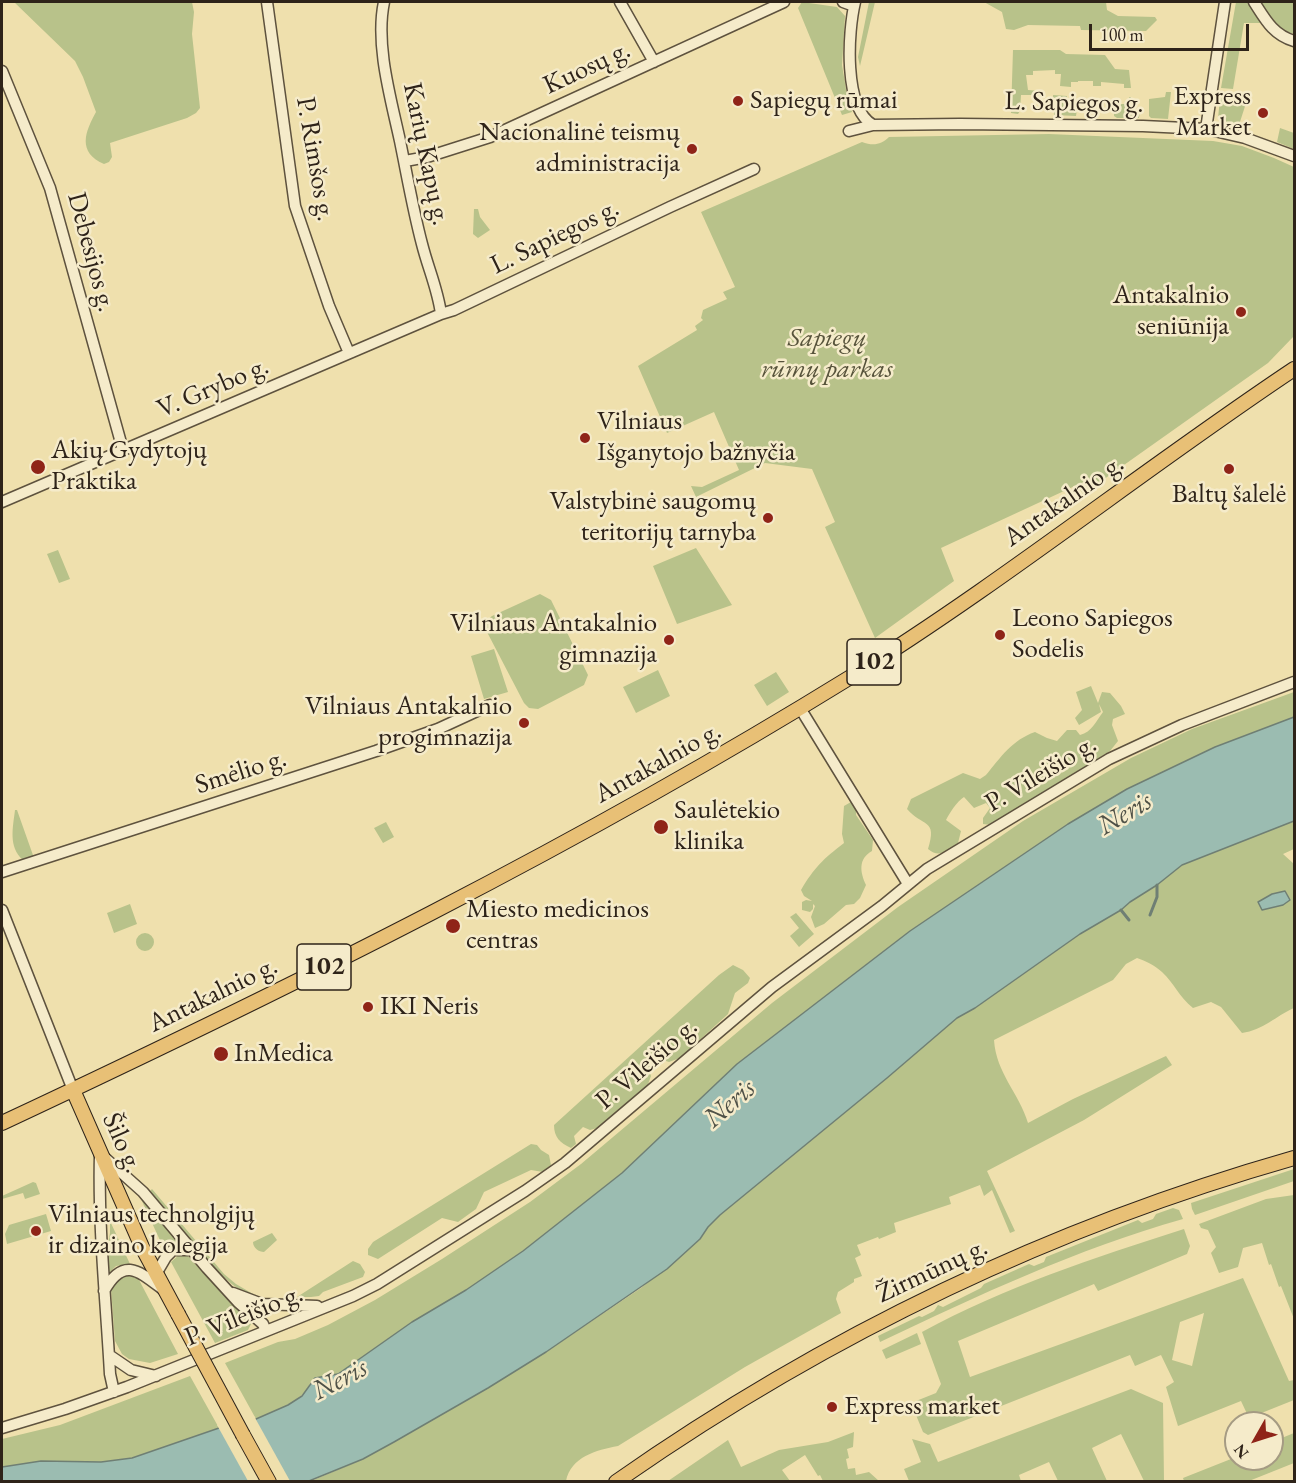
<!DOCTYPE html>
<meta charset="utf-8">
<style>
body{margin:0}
#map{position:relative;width:1296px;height:1483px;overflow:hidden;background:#efe0ad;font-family:"EB Garamond",serif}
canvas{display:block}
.frame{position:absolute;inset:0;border:3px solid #2e2319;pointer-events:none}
.north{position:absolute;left:1224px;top:1411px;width:60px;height:60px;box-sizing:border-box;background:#f5ebca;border:2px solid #a59b83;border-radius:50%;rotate:231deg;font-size:16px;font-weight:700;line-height:24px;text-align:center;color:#2e2319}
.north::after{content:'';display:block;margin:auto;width:21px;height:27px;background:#8f2418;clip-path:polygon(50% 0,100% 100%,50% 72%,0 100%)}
.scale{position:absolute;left:1089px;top:24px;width:160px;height:27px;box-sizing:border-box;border:3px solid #2e2319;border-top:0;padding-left:8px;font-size:18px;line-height:21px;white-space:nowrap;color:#2e2319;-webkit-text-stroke:4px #f5ebca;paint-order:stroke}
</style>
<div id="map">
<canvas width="1296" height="1483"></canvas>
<div class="frame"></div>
<div class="north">N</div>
<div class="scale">100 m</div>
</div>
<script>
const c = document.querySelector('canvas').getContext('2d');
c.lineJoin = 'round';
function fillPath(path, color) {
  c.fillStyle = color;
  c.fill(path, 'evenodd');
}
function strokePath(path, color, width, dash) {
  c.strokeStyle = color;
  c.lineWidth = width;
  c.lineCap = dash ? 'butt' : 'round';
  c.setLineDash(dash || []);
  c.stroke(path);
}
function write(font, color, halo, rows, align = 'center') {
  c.font = font + ' "EB Garamond",serif';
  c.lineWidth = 5;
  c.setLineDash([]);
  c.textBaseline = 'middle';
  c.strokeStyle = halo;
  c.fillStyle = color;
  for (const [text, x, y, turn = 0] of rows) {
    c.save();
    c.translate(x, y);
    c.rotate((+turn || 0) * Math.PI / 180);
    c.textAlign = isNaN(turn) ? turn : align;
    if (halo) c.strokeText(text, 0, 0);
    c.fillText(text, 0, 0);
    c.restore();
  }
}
fillPath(new Path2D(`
 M14,2h178l2,10 -2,22 8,74 -4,5 -9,5 -77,25 2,14 -3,5 -5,2c-27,-12 -19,-32 -8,-52l-13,-35 -8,-16z
 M802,2l35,5 8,9 -3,49 5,30 5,17 -10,3 -44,-107z
 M869,2h6l-15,64 -2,-9z
 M984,2h122l1,8 11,6 37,1 2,3 -11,11 -65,-1 -1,-4 -52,-1 -14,5 -8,-1 -4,-17z
 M1236,2h13l14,21h-19l-11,66 -12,-1z
 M1259,2h35v32c-18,-5 -25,-17 -35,-32z
 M1013,50h47l6,4 39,1 10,14 14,1 2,18h-7v-4l-23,-2v4h-8v-5h-15v1h-7v5l-11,-1 1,-12h-6v-4l-22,1v4h-7l2,15 12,1v4h-19l-1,16 -2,3 -7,-1z
 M1166,92h5l-3,27 -17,-1 -2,-2v-17l16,-2z
 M1053,95l14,1v6l11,1 -2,13 -22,-1z
 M1129,97h2v14h9l-1,7h-22l-3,-2v-9h3v-3h12z
 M1220,97h28l-10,31 -12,-2 -8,-7z
 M1280,128l14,5v16l-17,-7z
 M1049,134l164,7 29,5 32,12 20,9v169l-26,27 -185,131 -6,-9 -136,63 13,33 -79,57 -50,-111 10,-5 -23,-53 -47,-6 -69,34 -5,-11 11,1 37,-17 -25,-58 -47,21 -29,-67 59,-36 -2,-4 8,-6 -2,-2 2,-8 24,-11 -4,-7 12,-5 -34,-75 161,-70c11,4 19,3 27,-5z
 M474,209h4l2,8 10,13 -12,8 -5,-4z
 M696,548l36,57 -55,19 -24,-58z
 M58,550l12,29 -11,4 -12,-29z
 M540,594l11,6 37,75 -4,10 -46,24 -9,-1 -5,-5 -37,-71c-1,-7 -1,-12 5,-16z
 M494,649l14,43 -24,7 -13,-43z
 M658,670l12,26 -34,17 -13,-26z
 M776,672l13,20 -22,14 -13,-21z
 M1091,686l7,17 4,-11 8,1 11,13 4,8 -12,5 -1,6 6,16 -8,10 -119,74 -8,-1v-6l7,-10 -4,-5 -12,5 -10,-11c-7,4 -15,17 -18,23l15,11 -3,12c-11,7 -18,16 -30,6 10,-31 -6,-22 -21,-40l4,-10 52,-26 17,6 6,-4c15,-18 26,-35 49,-43l12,6 10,3 10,-11h9l4,5c12,-3 16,-14 23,-23l-4,-8 2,8 -22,13 -4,-7 7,-8 -6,-18z
 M1294,692v25l-79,30 -88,42 -59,35 -158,107 -173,133 -115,109 -99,78 -57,39 -54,32 -74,52c-11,3 -16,2 -27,7 -8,22 -35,29 -55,38l-31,-56 53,-21 17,-3 33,-14 47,-25 67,-41 88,-57 51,-38 191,-161 126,-96 125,-86 108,-63 61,-29z
 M851,802l5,5v8l17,25 -1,11c-14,8 -12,21 -6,34l-6,13 -6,6 -8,1 -22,19 -9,4 -4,-11 4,-11 -2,-2v5l-3,3 -8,-2v-8l4,-2 6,1 -8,-5 -3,-6c13,-22 22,-31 43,-47l-2,-9 2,-28z
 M15,810h2l17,48 -11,2c-15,-13 -10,-33 -8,-50z
 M1294,821v28l-11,5 11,10v144c-18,8 -31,22 -52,25l-21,-26 -10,-5 -18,6c-14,-11 -19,-25 -31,-36 -8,-7 -16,-11 -25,-14l-11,6 -13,16 -119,60c2,33 25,53 34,83l45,-24 93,-43 6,9 -88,55 -97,51 28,60 -5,2 -18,-43 -8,6 -4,-11 -31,12 2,7 -57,19 2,9 -17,7 -1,-2 -21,8 4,10 -6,3 7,18 -8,3v3l-16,10 -2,7 5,14 -96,54 -127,79c-22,4 -47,11 -52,35l-257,1 54,-23 31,-17 94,-54 58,-36 95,-64 59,-49 8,-12 12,-12 167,-137 70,-60 18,-10 105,-74 41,-24 9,-8 27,-17 25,-20z
 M386,822l8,15 -11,6 -9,-15z
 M130,904l7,20 -23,9 -7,-20z
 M796,913l18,21 -15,13 -9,-11 9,-8 -9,-11z
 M136 942a9 9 0 1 1 18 0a9 9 0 1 1-18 0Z
 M733,965l10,5 7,8 -2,5 -13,10 -7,21 -48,44 -11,4 -9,-3 -7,4 -4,7 2,6 -4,11 -46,40 -11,3 -7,-3 -9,9 2,8 -5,4c-11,-5 -17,-11 -17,-23l165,-150z
 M531,1144l6,1 4,5 8,5 2,10 -8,7 -12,-2 -47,22 -8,17 -18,13 -16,-4 -64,41 -10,-4v-6l5,-7z
 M1294,1169v12l-99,34 -3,-6 -1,-6z
 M33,1182l3,1 4,11 -15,5 -2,-6 -21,6v-3z
 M152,1189l72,85 12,10 17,10 -1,3c-34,-15 -77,-76 -102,-106z
 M1294,1195v124l-13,-33 -2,1 -8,-23 -2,1 -7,-22 -19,5 -5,19 -19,6 -8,-20 5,-6 -8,-17 -7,-2 -2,-4 67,-25z
 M141,1199l37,43 -8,2 -6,5z
 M1173,1208l6,2 4,9c-106,30 -204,76 -303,123l-2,-6 41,-20 3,1 12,-6 4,-6 5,2 38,-19 3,-4 45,-20 5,2 10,-4 2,-5 92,-37 4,3 11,-4 3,-5z
 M46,1214l5,17 -44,13 -2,-10 4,-9z
 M110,1221l20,43 -14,2 -7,7 -2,-24 3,-16z
 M1184,1229l6,17 -3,8 -89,37 -4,-7 -136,57 12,36 273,-99 46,103 5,-1v20l-45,18 -8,-17 -63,25 -12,-39 8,-5 -13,-27 -26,11 -5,-11 -202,80 -5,-3 -12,-29 25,-10 5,-9 -19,-52c83,-45 171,-74 262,-103zM1204,1313l-12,53 -20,-6 8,-38z
 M272,1233l5,7 -13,12c-5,0 -11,-4 -11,-10z
 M180,1254l8,2 27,30 36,31v7l-3,6 -33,13 -44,-81z
 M353,1261l7,3 5,8 -2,5 -40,15 -4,4 -8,1h-14z
 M124,1275l14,3 40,76 -28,9 -21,-4 -7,-5 -7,-13 -4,-52 2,-4z
 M917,1333l4,11 -35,15 -4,-9z
 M190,1376l29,52 -87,30 -31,4 -60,-1 -39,6v-28l58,-14z
 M1131,1389l32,14 1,78h-20l-23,-47 -29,14 15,33h-49l-9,-19 -30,13 2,6h-112l-5,-12 17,-7 -9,-23 18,5 8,18z
 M854,1432l-1,15 -6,2 2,9 -3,1 2,10 7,-1 1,7 13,-3 10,9h-56l-3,-6 -2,1 -13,-21 -23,15 8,11h-122l60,-41 13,27 38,-17 49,-8z
 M1294,1433v30l-45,18h-65l-1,-3 53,-21v2h36v-17z`), '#b8c28a');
const water = new Path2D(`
 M1294,717v104l-112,44 -25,20 -27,17 -9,8 -41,24 -105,74 -18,10 -70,60 -167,137 -12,12 -8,12 -33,30 -121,83 -58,36 -94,54 -31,17 -54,22 -307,1v-15l39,-6 60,1 31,-4 87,-30 37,-9 32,-14 14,-9 13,-18 23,-4 74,-52 54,-32 57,-39 99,-78 115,-109 173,-133 158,-107 59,-35 88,-42z
 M1285,891l5,9 -7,5 -21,5 -4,-8 14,-8z`);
fillPath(water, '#9bbcb1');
strokePath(water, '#6f7f74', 1.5);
fillPath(new Path2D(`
 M254,1416l36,65h-42l-31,-56z`), '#efe0ad');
strokePath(new Path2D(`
 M1121,910l8,10
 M1150,915l7,-18v-12`), '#6f7f74', 3);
const minor = new Path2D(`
 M267,2l28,204 34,100 20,47
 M384,2c-9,43 7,97 16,139 7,34 13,69 22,103 6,24 16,46 19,70
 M620,2l34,60
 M843,2l11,4
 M855,2c-7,29 -12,106 18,123
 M1254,2c11,17 19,33 40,39
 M2,71l48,117 73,262
 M1206,129l19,-127
 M849,131l24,-6 87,-1 183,2 63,3 39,9 49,18
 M405,161l22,-4 63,-20 294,-135
 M2,502l439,-188 13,-4 216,-103 84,-38
 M800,708l108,176
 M2,872l374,-121 62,-22 52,-24
 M2,910l71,180
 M100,1154c-2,74 6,146 10,220l4,18
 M105,1158l38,34 64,76 31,34 25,22 3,7
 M156,1274l10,-17 7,-7h19
 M104,1291c20,-36 36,-19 61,0
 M233,1293l29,11 55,2
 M109,1355l22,15 25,6
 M2,1428l63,-19 62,-22 226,-91 24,-12 148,-93 40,-28 207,-176 110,-81 45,-37 182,-110 73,-34 112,-43`);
const major = new Path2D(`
 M73,1090l69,157 36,67
 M2,1123c288,-135 575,-277 847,-445 153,-95 295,-209 445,-309
 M243,1435l26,47
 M616,1482c207,-145 436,-255 678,-324`);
strokePath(minor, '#5e523e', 13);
strokePath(major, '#2e2319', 16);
strokePath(minor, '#f5ebca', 10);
strokePath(major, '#e8c076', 14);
const majorBridge = new Path2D(`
 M178,1314l65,121`);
strokePath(majorBridge, '#2e2319', 16, []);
strokePath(majorBridge, '#e8c076', 14);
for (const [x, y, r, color] of [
 [738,101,6,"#8f2418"],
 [1263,113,6,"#8f2418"],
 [692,149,6,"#8f2418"],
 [1241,312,6,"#8f2418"],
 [585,438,6,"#8f2418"],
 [38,467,8,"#8f2418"],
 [1229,469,6,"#8f2418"],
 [768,518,6,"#8f2418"],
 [1000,635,6,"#8f2418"],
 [669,640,6,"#8f2418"],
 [524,723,6,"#8f2418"],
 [661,827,8,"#8f2418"],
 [453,926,8,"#8f2418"],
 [368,1007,6,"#8f2418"],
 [221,1054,8,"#8f2418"],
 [36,1231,6,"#8f2418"],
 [832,1407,6,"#8f2418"]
]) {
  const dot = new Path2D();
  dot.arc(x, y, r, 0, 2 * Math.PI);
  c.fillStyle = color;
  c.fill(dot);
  strokePath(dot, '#f5ebca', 2);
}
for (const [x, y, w] of [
 [874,662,54],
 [324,967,54]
]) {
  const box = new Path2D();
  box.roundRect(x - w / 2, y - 23, w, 46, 4.5);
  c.fillStyle = '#f5ebca';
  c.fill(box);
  strokePath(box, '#2e2319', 1.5);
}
write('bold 26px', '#2e2319', null, [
 ["102",874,662],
 ["102",324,967]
]);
write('27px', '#2e2319', '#f5ebca', [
 ["Kuosų g.",587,68,-25],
 ["L. Sapiegos g.",1074,103,1],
 ["Karių Kapų g.",426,154,78],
 ["P. Rimšos g.",315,159,80],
 ["L. Sapiegos g.",555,237,-26],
 ["Debesijos g.",91,252,75],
 ["V. Grybo g.",213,388,-23],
 ["Antakalnio g.",1064,501,-35],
 ["Antakalnio g.",658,763,-29],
 ["Smėlio g.",241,772,-18],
 ["P. Vileišio g.",1041,774,-31],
 ["Antakalnio g.",213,995,-26],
 ["P. Vileišio g.",647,1064,-41],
 ["Šilo g.",122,1143,66],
 ["Žirmūnų g.",932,1271,-25],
 ["P. Vileišio g.",244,1316,-22]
]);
write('27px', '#2e2319', '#f5ebca', [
 ["Express",1251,97,"right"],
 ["Market",1251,128,"right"],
 ["Sapiegų rūmai",750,101],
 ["Nacionalinė teismų",680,133,"right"],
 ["administracija",680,164,"right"],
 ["Antakalnio",1229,296,"right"],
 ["seniūnija",1229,327,"right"],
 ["Vilniaus",597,422],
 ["Išganytojo bažnyčia",597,453],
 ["Akių Gydytojų",51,451],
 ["Praktika",51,482],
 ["Baltų šalelė",1229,495,"center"],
 ["Valstybinė saugomų",756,502,"right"],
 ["teritorijų tarnyba",756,533,"right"],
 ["Leono Sapiegos",1012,619],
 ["Sodelis",1012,650],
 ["Vilniaus Antakalnio",657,624,"right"],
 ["gimnazija",657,655,"right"],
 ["Vilniaus Antakalnio",512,707,"right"],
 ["progimnazija",512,738,"right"],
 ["Saulėtekio",674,811],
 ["klinika",674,842],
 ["Miesto medicinos",466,910],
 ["centras",466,941],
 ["IKI Neris",380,1007],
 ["InMedica",234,1054],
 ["Vilniaus technolgijų",48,1215],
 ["ir dizaino kolegija",48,1246],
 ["Express market",844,1407]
], 'left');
write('italic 27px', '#57533b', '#f5ebca', [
 ["Sapiegų",827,339],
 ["rūmų parkas",827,370]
]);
write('italic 28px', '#4f5147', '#f5ebca', [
 ["Neris",1125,814,-31],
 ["Neris",730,1104,-41],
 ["Neris",340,1380,-28]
]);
</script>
